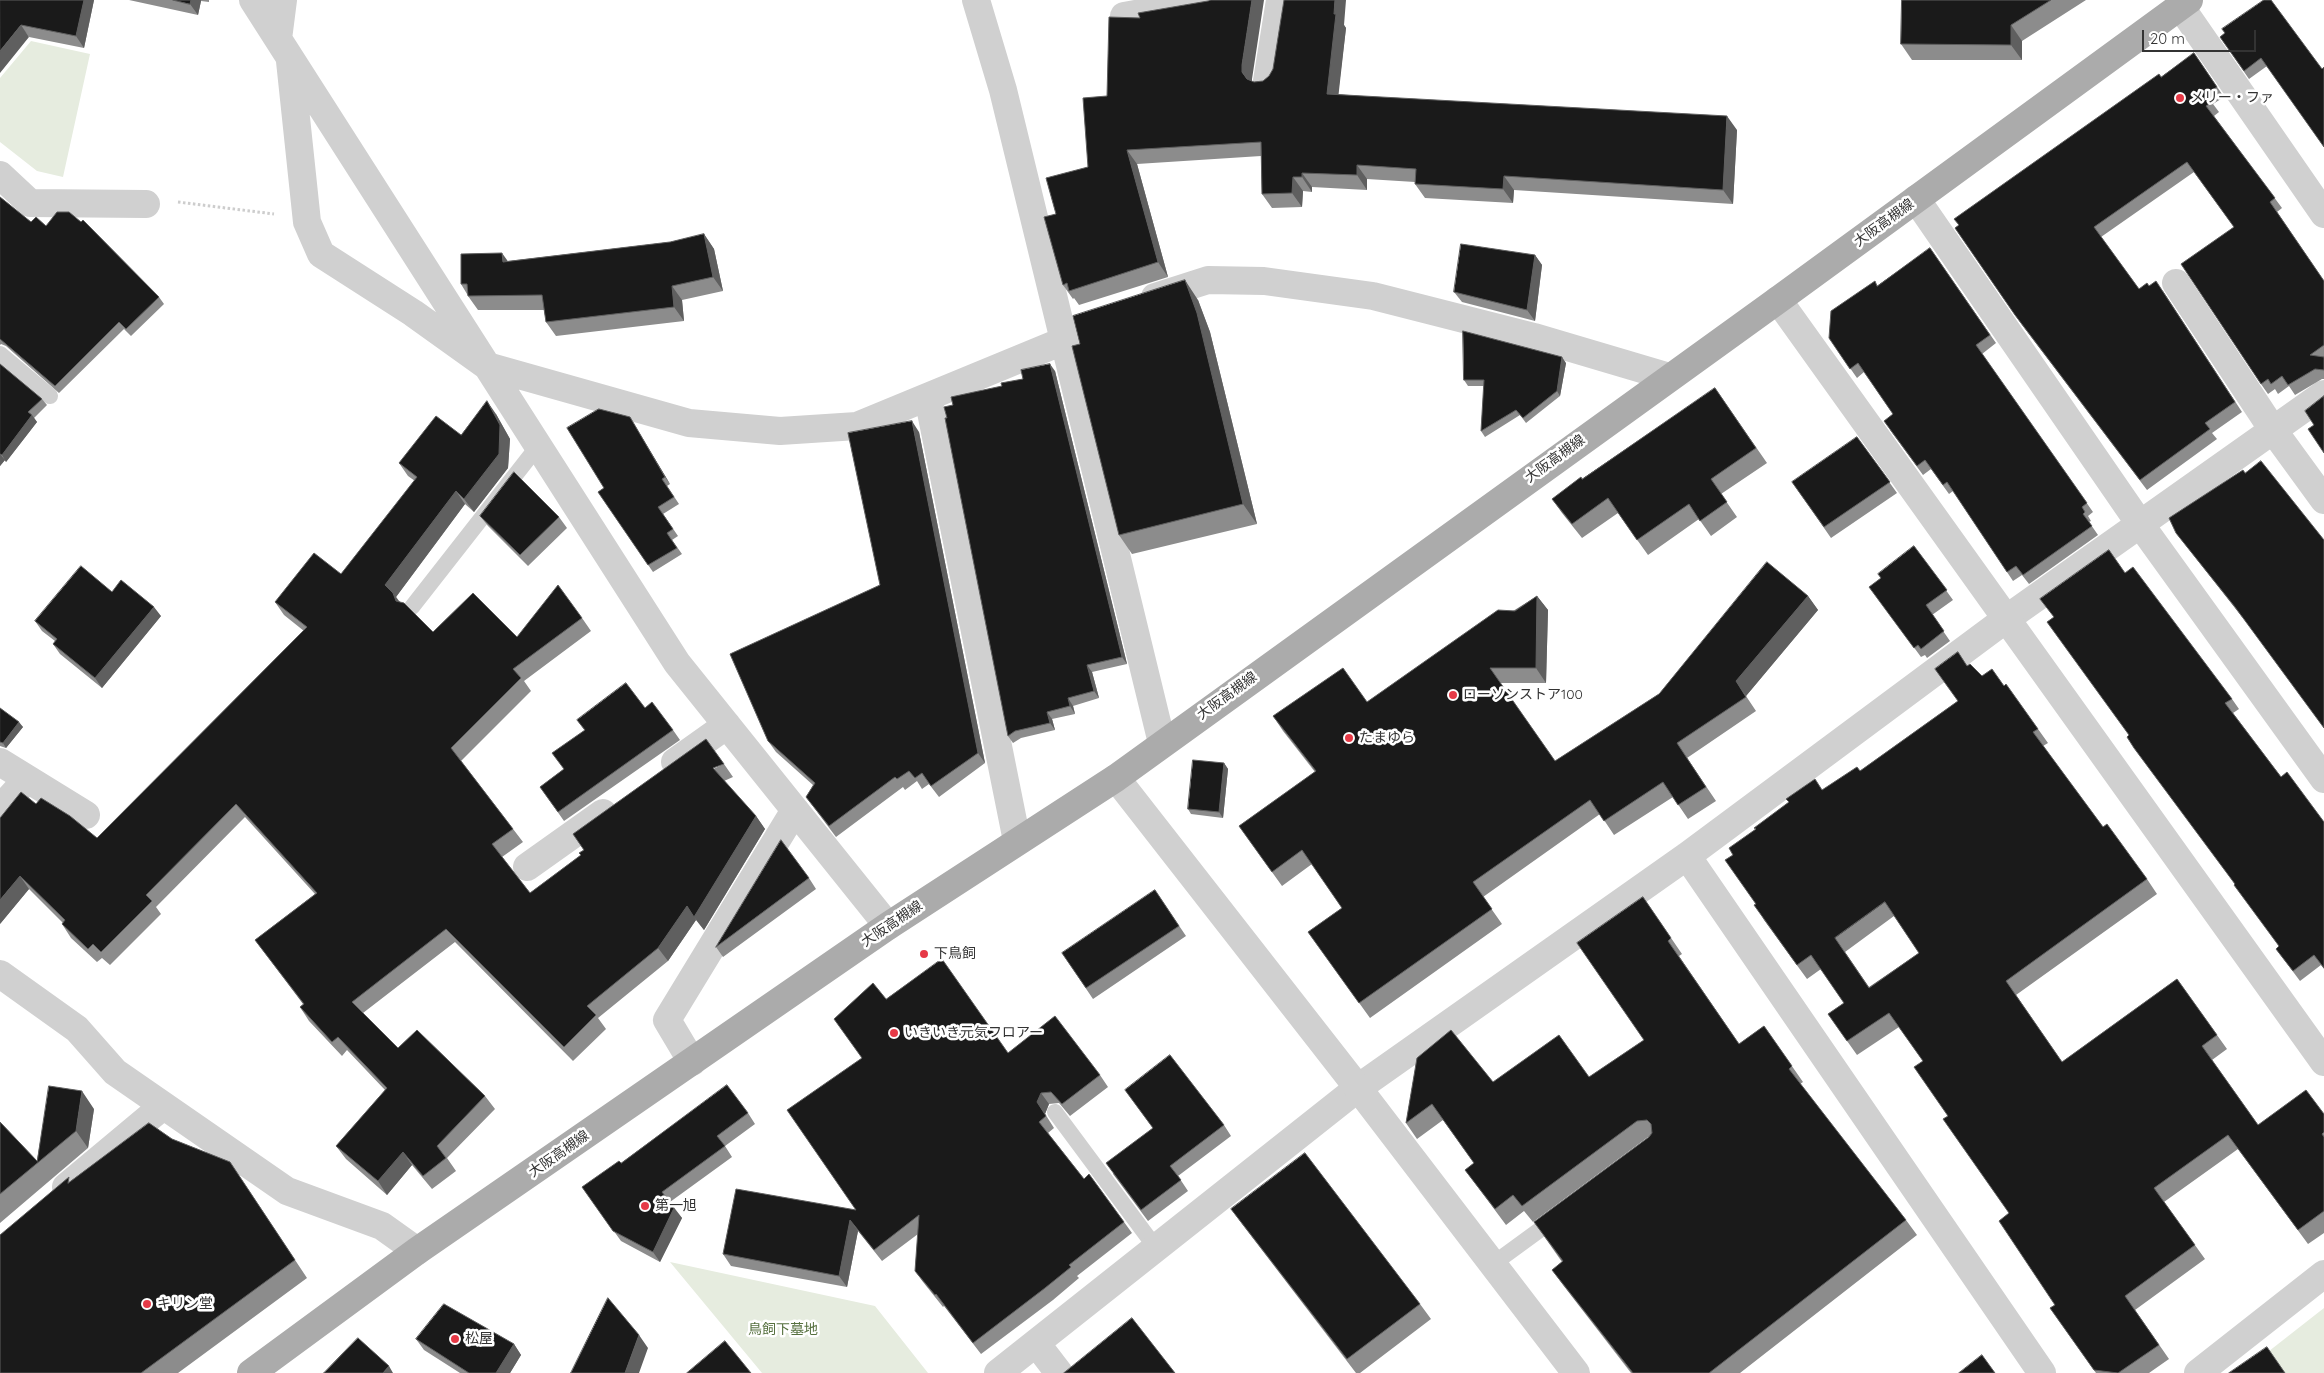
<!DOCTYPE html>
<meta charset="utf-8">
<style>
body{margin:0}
#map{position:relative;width:2324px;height:1373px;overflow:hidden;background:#fff;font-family:Quicksand,sans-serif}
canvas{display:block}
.scale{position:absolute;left:2142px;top:30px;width:114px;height:22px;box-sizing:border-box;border:2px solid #333;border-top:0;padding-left:6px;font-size:15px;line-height:18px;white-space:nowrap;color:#333;-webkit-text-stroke:4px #fff;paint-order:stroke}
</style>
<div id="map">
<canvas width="2324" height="1373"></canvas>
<div class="scale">20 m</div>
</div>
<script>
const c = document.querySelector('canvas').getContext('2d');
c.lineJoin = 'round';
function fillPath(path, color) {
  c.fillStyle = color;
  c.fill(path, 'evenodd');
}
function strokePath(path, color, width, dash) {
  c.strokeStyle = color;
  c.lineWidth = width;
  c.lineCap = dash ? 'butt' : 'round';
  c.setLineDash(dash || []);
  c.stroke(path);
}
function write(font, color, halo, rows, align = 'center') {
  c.font = font + ' Quicksand,"Noto Sans JP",sans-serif';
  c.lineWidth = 5;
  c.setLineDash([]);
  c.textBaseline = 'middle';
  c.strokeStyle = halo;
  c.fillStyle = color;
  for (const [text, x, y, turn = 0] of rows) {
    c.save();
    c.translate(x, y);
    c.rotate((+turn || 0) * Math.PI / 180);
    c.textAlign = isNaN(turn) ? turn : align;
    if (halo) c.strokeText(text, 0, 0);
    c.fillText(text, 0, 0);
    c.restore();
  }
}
fillPath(new Path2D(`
 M31,41l59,13 -27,123 -26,-6 -37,-29v-64z
 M670,1262l205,44 53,67h-166z
 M2324,1308v65h-83z`), '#e6ecdf');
strokePath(new Path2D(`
 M178,202l96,12`), '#cdcdcd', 3, [2.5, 2.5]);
strokePath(new Path2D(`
 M0,354l50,42
 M412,607l126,-161
 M1055,1112l101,136
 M1493,1264l63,-46`), '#d0d0d0', 16);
strokePath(new Path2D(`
 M253,0l424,663 211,263
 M976,0l27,90 159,653
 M2180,6l144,208
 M1124,16l91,-16
 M278,39l5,-39
 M290,61l17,161 14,32 92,59 74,53 202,57 91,8 77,-5 206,-85
 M1267,81l13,-81
 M0,175l30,28 116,1
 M1916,199l224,325 184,255
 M2176,283l97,147 51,70
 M1155,297l53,-17 56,1 109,15 161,41 135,40
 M928,397l89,444
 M0,762l86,53
 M675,762l52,-37
 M0,809l27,-30
 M1687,856l355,517
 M527,867l76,-54
 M0,974l77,55 38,43 172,119 95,35 35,25
 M692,1062l-25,-42 128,-210
 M66,1187l97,-81
 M1036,1343l23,30
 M998,1373l360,-285 329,-232 319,-237 318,-225`), '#d0d0d0', 28);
strokePath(new Path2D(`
 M1778,300l546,762
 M1116,778l242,310 218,285
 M2198,1373l126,-99`), '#d0d0d0', 28);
strokePath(new Path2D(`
 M251,1373l166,-122 471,-325 228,-148 662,-478 411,-300`), '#ababab', 28);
fillPath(new Path2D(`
 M0,0h94l-10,48 -55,-11z
 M129,0h80v2l-8,-1 -3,14z
 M1902,0h184l-64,41v19h-110l-11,-16z
 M2264,0l60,147 -57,-81 -18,13 -29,-42z
 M1344,25l2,3 -8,66 399,36 -4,74 -219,-14 -1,13 -88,-5 -10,-14v-2l-48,-3v11l-55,-3v5l-9,-1 -1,16 -30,1 -10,-14 -1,-38 -124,8 31,113 -89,28 -5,-7 -1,1 -10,-14 -7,-71 32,-47 19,-71 145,-17v2l2,1 9,-1z
 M2194,53l30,44 -11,7 6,8 -5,4 68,92 -5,4 47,69v98h-2l-27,16 -6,-9 -11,8 -3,-5 -7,5 -7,-10 -27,-157 -40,-55 -93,65 38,52 10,-3 14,5 79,121 -30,21 5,6 -70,51 -125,-165 -67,-97z
 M0,197l31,25 15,4 113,71 5,7 -33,32 -7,-7 -65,64 -53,-47 -5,-2 -1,1z
 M704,234l10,15 9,42 -41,9 2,21 -128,15 -10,-14 -2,-12h-66l-10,-14 -1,-2 -6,-10 47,-23 162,-19z
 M1930,248l66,95 -14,11 111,158 -5,4 3,5 -2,1 9,13 -69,49 -7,-9 -9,6 -60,-90 -4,3 -18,-25 -8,6 -33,-45 3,-16 -29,-42 -7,6 -28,-40 48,-52z
 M1535,255l7,10 -7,56 -73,-19 -8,-10z
 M1198,300l12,32 47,192 -125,30 -13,-19 -39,-191z
 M1566,363l-6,33 -34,27 -6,-8 -35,22 -4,-6 3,-45h-16l-4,-6z
 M0,364l42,35 5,6 -13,13 3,4 -31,40 -1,-2 -5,6z
 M1055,371l72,293 -35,8 7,26 -26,8 2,8 -23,5 3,11 -34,8 -8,5 -5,-7 -61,-318 6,-13 70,-26z
 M1715,388l52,75 -46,31 16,23 -26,19 -12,-17 -51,36 -30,-42 -36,25 -20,-25 -10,-14 30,-20z
 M496,414l14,25 -2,29 -34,44 -9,-8 -69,93 4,5 33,30 84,5 65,-19 9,13 -67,50 7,10 -70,70 62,81 -21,15 28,36 51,-38 3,-5 -11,-16 151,-70 9,13 -9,4 32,35 9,13 -61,101 -8,-10 -28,41 -70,57 8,11 -33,32 -118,-119 -92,71 35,35 87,48 10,13 -48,49 9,13 -24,18 -20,-24 -25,30 -41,-36 -10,-13 49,-56 -38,-40 -5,6 -33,-35 -9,-14 3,-3 -48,-64 60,-46 -70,-77 -89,90 5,7 -51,51 -8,-7 -5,4 -26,-24 -9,-14 1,-1 -34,-34 -29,35 36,-120 61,34 207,-207 -20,-16 -9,-13 66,-28 74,-93 -7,-5 -9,-13 62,-28z
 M634,424l36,60 -3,2 12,18 -16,10 15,22 -6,4 10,14 -29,18 -55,-80 6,-4z
 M919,432l66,331 -46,34 -10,-13 -7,5 -5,-8 -12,9 -2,-3 -67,50 -30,-40 7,-12 -37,-33 -8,-11 112,-156z
 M1857,437l40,56 -66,45 -39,-56z
 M2245,473l-3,144 -66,-84z
 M480,516l79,1 8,11 -39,38 -40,-40z
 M1914,546l39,54 -21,15 18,26 -23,17 -2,-3 -4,2 -45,-61 5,-18z
 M2125,573l107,126 7,10 -6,4 48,64 43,45v147l-3,-4 -21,16 -24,-32 3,-3 -150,-211z
 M112,592l49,24 -59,72 -42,-34 -7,-10 2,-3 -13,-10 -7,-10z
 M1537,596l11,14 -2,73h-46l55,78 104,-67 149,-98 10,14 -72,86 10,15 -69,47 29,43 -28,18 -15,-22 -59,38 -14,-21 -117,83 19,27 -132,94 -62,-86 34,-24 -30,-44 -30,22 -43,-60 76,-54 -32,-41 -10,-15 94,-14z
 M1968,666l14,10 22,10 34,43 10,14 -5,3 60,81 44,52 10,15 -141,101 46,67 115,-83 50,70 -15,11 46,65 66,-11v119l-16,11 -70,-95 -74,53 41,57 -70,51 34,49 -20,14h-53l-46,-65 5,-3 -46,-92 -61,-97 -25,-55 -24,-34 -42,28 -29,-41 16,-11 -23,-34 -14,10 -43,-59 -8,-16 -23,-49 127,-84 98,-70zM1894,916l25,37 -50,34 -24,-35z
 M0,708l23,19 -17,21 -6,-2z
 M645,708l28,22 7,10 -116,81 -24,-34 24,-18 21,-38 -8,-11z
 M1224,763l4,6 -5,49 -32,-4 -3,-5z
 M809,878l7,11 -93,68 -7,-10z
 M1155,890l31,46 -93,63 -31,-46z
 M1643,897l39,57 -3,2 60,88 25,-18 39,56 -3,2 106,136 11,15 -177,138h-109l-68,-88 -11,-15 10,-8 -28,-40 115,-85h-1l-115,85 -9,-11 -18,14 -41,-55 9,-7 -31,-43 -26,19 -11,-16 11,-65 76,24 96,-5 55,-37z
 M886,999l122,54 92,22 8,12 -38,29 -11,-13 -10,1 -4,10 9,14 -6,5 36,46 40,43 8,11 -55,43 2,2 -26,22 -72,54 -37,-48 -1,1 -20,-25 -8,-11 3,-37 -36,27 -24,-30 -11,56 -116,-21 -8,-12 133,-44 6,-152z
 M1125,1090l99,35 7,11 -53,40 10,15 -40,30 -35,-47 40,-46z
 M94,1109l-6,39 -88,75v-101l37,39z
 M748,1113l7,11 -30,22 7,11 -62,45 12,16 -22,44 -39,-21 -39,-54 39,-24z
 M172,1139l58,23 77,116 -129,95h-178l71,-192z
 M1231,1209l189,95 11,15 -71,54h-4l-114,-149z
 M416,1339l98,5 7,11 -11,18h-50l-36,-23z`), '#8c8c8c');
fillPath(new Path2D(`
 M84,0h10l-10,48 -8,-12z
 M191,0h10v1l-3,14 -8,-11z
 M1252,0h12l-12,79v7l-10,-14v-7z
 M1335,0h11l-2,25 2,3 -9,80 -10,-14z
 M21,25l8,12 -29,36v-22z
 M2011,25l11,16v19l-11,-15z
 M1727,116l10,14 -4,74 -10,-14z
 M1127,150l10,14 31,113 -10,-15z
 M1357,165l10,14v11l-10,-15z
 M1302,173l10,14v5l-10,-15z
 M1504,176l10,14 -1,13 -10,-14z
 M1293,177l10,14 -1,16 -10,-14z
 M704,234l10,15 9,42 -10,-14z
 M502,253l10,14 -9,-5z
 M1535,255l7,10 -7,56 -8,-11z
 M1185,280l13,20 12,32 47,192 -14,-20z
 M672,286l10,14 2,21 -10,-14z
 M1562,357l4,6 -6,33 -3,-5z
 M1050,364l5,7 72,293 -5,-7z
 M487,401l9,13 14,25 -2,29 -34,44 -10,-13z
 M32,415l5,7 -31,40 -4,-7z
 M630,417l4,7 36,60 -5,-7z
 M912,421l7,11 66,331 -7,-10z
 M0,454l5,6 -5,6z
 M456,491l9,13 -69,93 6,9 4,9 -21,-30z
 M1537,596l11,14 -2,73 -10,-15z
 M1808,596l10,14 -72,86 10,15 -20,-30z
 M154,607l7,9 -59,72 -7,-10z
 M1087,665l5,7 7,26 -5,-7z
 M1068,698l5,8 2,8 -5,-8z
 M1047,712l5,7 3,11 -5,-7z
 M19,722l4,5 -17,21 -3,-5z
 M1224,763l4,6 -5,49 -4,-6z
 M756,816l9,13 -61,101 -10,-13z
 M20,876l9,13 -29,35v-24z
 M687,906l9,14 -28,41 -10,-13z
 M82,1091l12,18 -6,39 -12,-17z
 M1041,1093l8,11 -4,10 9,14 -17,-26z
 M403,1152l9,13 -25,30 -9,-14z
 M674,1208l8,10 -22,44 -7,-10z
 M850,1220l8,11 -11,56 -8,-11z
 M639,1335l9,13 -9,25h-14z
 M514,1344l7,11 -11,18h-14z
 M389,1366l4,7h-10z`), '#5f5f5f');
const building = new Path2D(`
 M0,0h84l-8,36 -55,-11 -21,26z
 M173,0h18l-1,4z
 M1211,0h41l-10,65v7l5,7 7,3 9,-1 6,-5 4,-7 11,-69h51l-1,14h2l-9,80 400,22 -4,74 -219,-14 -1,13 -88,-5 1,-15 -59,-4v10l-55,-2v4h-9l-1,16 -30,1 -1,-52 -134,8 31,112 -89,29 -2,-8 -4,2 -19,-68 12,-3 -10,-36 42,-11 -5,-69 24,-2 2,-79 31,1 -2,-5 70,-12z
 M1902,0h149l-40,25v20l-110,-1z
 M2264,0h7l51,69 2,-2v80l-63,-89 -17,13 -24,-34 5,-4 -3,-4z
 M2194,53l23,34 -11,7 6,8 -6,4 69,92 -5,4 54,79v64l-14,10 14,2v13l-9,-1 -27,16 -6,-9 -11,8 -3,-5 -7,5 -80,-120 53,-37 -47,-65 -93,65 45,62 8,-6 2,3 7,-5 79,121 -30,21 5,6 -70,51 -125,-165 -60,-87 4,-3 -5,-6 205,-145 2,3z
 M0,197l31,25 5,-5 10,9 11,-14h12l12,10 2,-2 76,77 -33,32 -7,-7 -64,64 -55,-47z
 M704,234l9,43 -41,9 2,21 -128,15 -4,-27 -74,1 -1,-12h-6v-30l41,-1 1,9 167,-20z
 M1461,244l74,11 -8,55 -73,-18z
 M1930,248l60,87 -14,10 111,158 -5,4 3,5 -2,2 9,12 -69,49 -7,-9 -9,6 -60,-90 -4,3 -18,-25 -8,6 -33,-45 9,-7 -35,-51 -8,6 -21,-31 2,-27 44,-30 2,5z
 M1185,280l12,33 46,191 -124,31 -47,-189 8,-2 -7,-28z
 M1463,331l99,26 -5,34 -34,27 -7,-8 -35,21 3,-51h-20z
 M0,364l42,35 -14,13 4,3 -30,40 -2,-1z
 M1050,364l72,293 -35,8 7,26 -26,7 2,8 -23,6 3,11 -35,8 -7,5 -63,-318h2l-3,-11 9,-2 -2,-8 51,-11 -1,-3 22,-4 -2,-9z
 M1715,388l41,60 -45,31 16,23 -27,19 -11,-17 -52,36 -29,-42 -36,26 -20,-25 29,-22 1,2z
 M2324,396v57l-16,-24 6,-4 -9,-14z
 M487,401l13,24 -1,29 -35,45 -8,-8 -71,94 8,8 3,8 8,2 29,29 40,-39 44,44 41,-52 24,33 -69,51 8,9 -70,70 62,81 -21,15 38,49 51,-38 -2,-2 5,-3 -11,-16 133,-95 18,25 -11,4 43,48 -62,101 -7,-11 -29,42 -71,58 9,9 -32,32 -118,-118 -94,73 46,46 19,-18 68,66 -48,50 9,12 -23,18 -20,-24 -25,29 -42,-35 51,-58 -49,-51 -6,5 -32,-35 4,-3 -49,-64 62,-47 -81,-89 -90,91 6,6 -51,51 -8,-8 -5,5 -26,-25 3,-4 -45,-44 -20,24v-82l21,-26 15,12 5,-6 29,18 27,22 210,-211 -32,-25 39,-49 27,21 76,-97 -18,-14 37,-47 25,19z
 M599,409l31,8 35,60 -3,2 12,18 -16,10 15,22 -6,4 10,15 -29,17 -50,-73 6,-4 -37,-60z
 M912,421l66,332 -47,33 -9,-13 -7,5 -6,-7 -12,8 -2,-2 -66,49 -23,-29 9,-14 -47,-42 -38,-87 150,-69 -32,-152z
 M1857,437l33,45 -66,45 -32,-45z
 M2261,461l63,79v188l-89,-121 -59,-74 -7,-15 74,-48 2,3z
 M514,472l45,45 -39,38 -40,-39z
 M1914,546l33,44 -21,15 18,26 -23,18 -3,-4 -4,3 -45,-61 12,-9 -3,-4z
 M2109,550l16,23 8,-6 99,132 -7,4 56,74 6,-5 37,50v146l-10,-13 -21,16 -17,-22 3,-3 -45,-61 1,-1 -101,-136 -7,-11 2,-2 -82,-113 7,-5 -14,-18z
 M1767,562l41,34 -72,85 10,16 -69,46 29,44 -28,18 -15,-23 -59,39 -14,-21 -117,82 19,27 -133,94 -51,-71 34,-24 -40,-58 -30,22 -33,-46 77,-55 -43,-55 70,-48 24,34 131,-92 17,1 22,-15 -1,72h-46l65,93 104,-67z
 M81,566l31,26 9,-12 33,27 -59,71 -42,-34 4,-5 -22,-18z
 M1958,652l9,14 3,-2 12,12 10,-7 12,17 2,-2 32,45 -5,3 70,95 4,-3 40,55 -141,102 56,81 115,-83 40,56 -15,11 56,79 48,-35 18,24v18l-2,2 2,3v74l-26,19 -70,-95 -74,53 41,57 -70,51 34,49 -41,28 -24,-3 -44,-62 5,-3 -56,-84 10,-8 -66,-94 5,-3 -34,-49 9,-6 -34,-48 -42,28 -19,-27 16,-11 -33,-48 -14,10 -43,-60 2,-1 -31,-44 8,-5 -4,-7 27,-19 -2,-1 35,-26 -3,-3 29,-20 7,11 35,-23 3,4 98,-70 -23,-32zM1885,902l34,51 -50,35 -34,-50z
 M626,683l19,25 7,-6 21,28 -115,82 -18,-25 24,-18 -12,-16 33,-23 -8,-10z
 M0,708l19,14 -16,21 -3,-1z
 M1193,760l31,3 -5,49 -31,-3z
 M781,840l28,38 -93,69z
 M1155,890l24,36 -93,62 -24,-35z
 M1643,897l28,41 -3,3 71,103 25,-18 28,40 -3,3 117,151 -197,153h-76l-81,-103 11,-9 -29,-39 115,-85 3,-4 -1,-9 -4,-4 -10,1 -115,85 -9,-11 -18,14 -30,-39 9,-7 -42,-59 -26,19 11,-65 34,-28 42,52 66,-47 30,42 55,-37 -67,-97z
 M942,959l66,94 47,-37 45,59 -38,29 -11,-12 -10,1 -4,9 9,14 -7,6 45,57 5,-5 35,48 -55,43 2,2 -26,21 -72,55 -37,-49 -1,1 -20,-24 4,-56 -45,35 -24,-30 -11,56 -116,-22 13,-65 120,21 -69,-100 75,-52 -28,-39 39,-36 13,16z
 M1170,1055l54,70 -54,41 11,14 -40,30 -35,-47 47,-35 -28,-38z
 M727,1085l21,28 -31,23 8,10 -63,46 12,16 -21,44 -40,-21 -31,-44 37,-26 2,2z
 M49,1086l33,5 -6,40 -76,63v-72l37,39z
 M149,1123l23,16 58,23 65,98 -154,113h-141v-138l69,-58 -1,6z
 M1305,1153l115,151 -73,55 -116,-150z
 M608,1298l31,37 -14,38h-54z
 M444,1304l70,40 -18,29h-27l-53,-34z
 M1132,1318l43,55h-111z
 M358,1338l31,28 -6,7h-59z
 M725,1341l26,32h-64z
 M2267,1347l18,26h-56z
 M1982,1355l13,18h-36z`);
fillPath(building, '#1a1a1a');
strokePath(building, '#5f5f5f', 1);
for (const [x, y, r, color] of [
 [2180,98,5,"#e63946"],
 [1453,695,5,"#e63946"],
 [1349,738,5,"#e63946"],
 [924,954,5,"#e63946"],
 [894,1033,5,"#e63946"],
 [645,1206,5,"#e63946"],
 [147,1304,5,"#e63946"],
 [455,1339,5,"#e63946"]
]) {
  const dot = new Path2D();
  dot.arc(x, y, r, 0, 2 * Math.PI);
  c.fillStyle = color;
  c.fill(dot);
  strokePath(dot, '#fff', 2);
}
write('14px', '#333', '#fff', [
 ["メリー・ファ",2190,98],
 ["ローソンストア100",1463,695],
 ["たまゆら",1359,738],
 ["下鳥飼",934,954],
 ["いきいき元気フロアー",904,1033],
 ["第一旭",655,1206],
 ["キリン堂",157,1304],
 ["松屋",465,1339]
], 'left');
write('14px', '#333', '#fff', [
 ["大阪高槻線",1884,223,-36],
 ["大阪高槻線",1555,459,-36],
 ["大阪高槻線",1227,696,-36],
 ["大阪高槻線",892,924,-34],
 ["大阪高槻線",559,1154,-35]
]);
write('14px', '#56703f', '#fff', [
 ["鳥飼下墓地",783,1330]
]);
</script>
